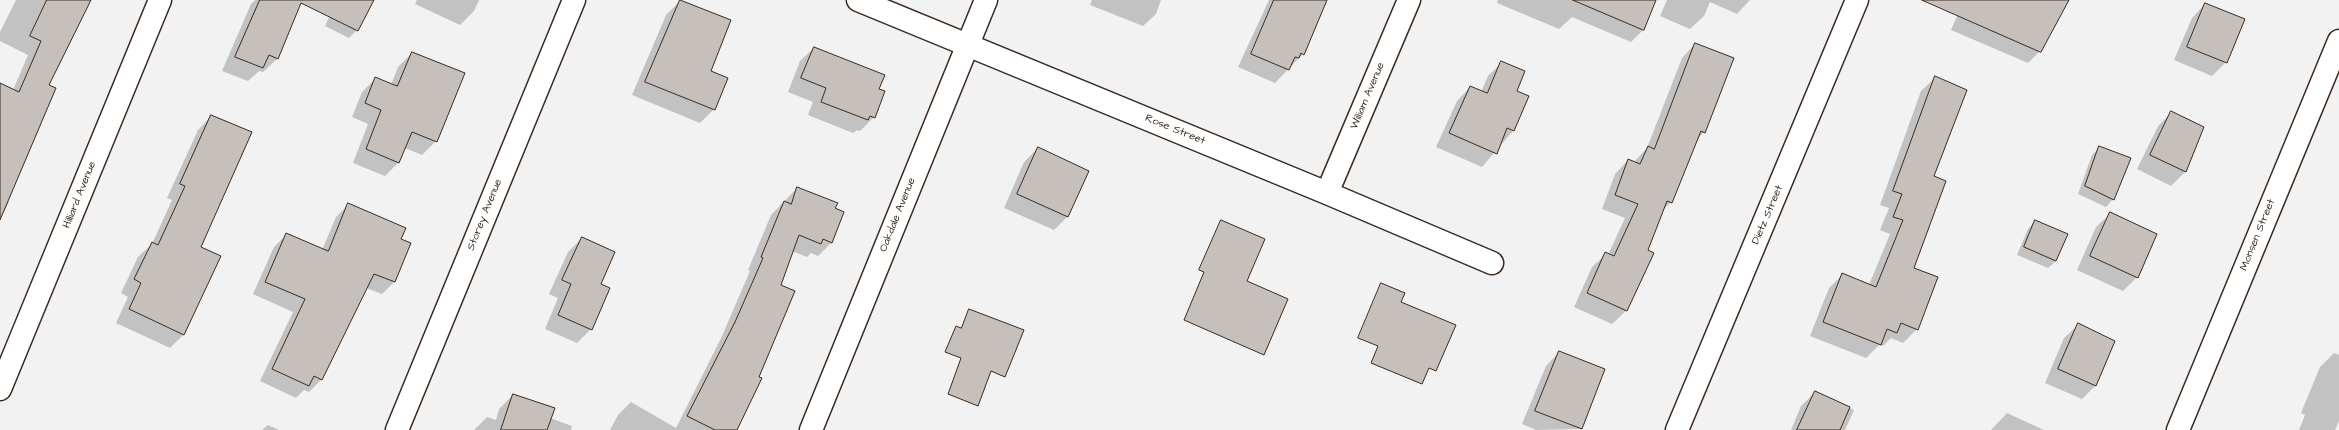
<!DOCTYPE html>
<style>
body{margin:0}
canvas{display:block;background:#f3f2f2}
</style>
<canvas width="2339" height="430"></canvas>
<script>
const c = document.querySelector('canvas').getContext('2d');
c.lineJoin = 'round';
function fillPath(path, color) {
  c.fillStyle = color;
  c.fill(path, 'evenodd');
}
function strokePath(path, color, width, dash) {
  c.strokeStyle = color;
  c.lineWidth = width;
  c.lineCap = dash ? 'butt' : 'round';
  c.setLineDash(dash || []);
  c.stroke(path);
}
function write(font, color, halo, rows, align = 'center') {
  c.font = font + ' "Architects Daughter",sans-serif';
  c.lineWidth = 3.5;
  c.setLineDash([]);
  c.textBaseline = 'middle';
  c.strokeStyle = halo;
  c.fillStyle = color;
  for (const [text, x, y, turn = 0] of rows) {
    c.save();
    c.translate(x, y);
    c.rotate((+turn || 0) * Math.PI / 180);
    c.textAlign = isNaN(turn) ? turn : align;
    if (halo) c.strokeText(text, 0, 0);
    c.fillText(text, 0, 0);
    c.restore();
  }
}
fillPath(new Path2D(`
 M16,0h74l-42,85 -41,116 2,1 -9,17v-135l13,6 15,-35 -28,-14v-9z
 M255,0h32l12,5 -22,54 -14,13 -4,-1 -11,10 -26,-10 29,-67z
 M337,0h26l-6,30 -8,8 -24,-12z
 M417,0h62l-5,11 -14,14 -45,-21z
 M1092,0h69l-5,14 -13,12 -53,-21z
 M1269,0h57l-23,54 -28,29 -37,-16z
 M1498,0h146l10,4 -11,26 -12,12 -59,-25 -13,12 -62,-26z
 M1667,0h83l-13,14 -27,-12 -6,14 -14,13 -30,-13z
 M1964,0h104l-28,51 -12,12 -77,-33z
 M680,1l30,71 4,37 -14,14 -68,-28 34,-80z
 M2205,4l21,58 -14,14 -38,-16 18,-42z
 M1695,44l9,88 -8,8 -25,62 -9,9 -15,40 6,2 -27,58 -14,13 -38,-17 18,-40 14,-13 2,1 17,-37 -23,-9 13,-35 13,-14 6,2 13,-14 35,-90z
 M814,48l64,42 -4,27 -14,14 -3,-1 -4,3 -45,-18 5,-13 -25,-10 12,-31z
 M412,53l24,88 -14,14 -17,-7 -6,14 -14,14 -32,-13 15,-39 -16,-7 10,-25 13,-13 16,6 7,-18z
 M1502,62l13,29 -2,40 -31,36 -46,-20 21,-46 13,-14 11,5 7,-16z
 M1935,78l-3,99 -19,91 4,61 -14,14 -12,-5 -8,8 -4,-1 -13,13 -56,-22 19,-48 14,-14 26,11 21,-51 -10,-4 9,-22 -9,-3 41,-114z
 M2171,113l32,15 -18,44 -14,14 -34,-17 21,-43z
 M211,116l-11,131 -17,88 -13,13 -54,-25 12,-26 -7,-4 17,-36 14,-13 20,-44 -5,-2 31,-68z
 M2100,147l13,52 -7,8 -28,-13 14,-39z
 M1038,148l29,69 -13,13 -50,-22 20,-46z
 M797,188l37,21 -3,34 -13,13 -7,-3 -4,4 -15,-6 -57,179h-125l8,-15 13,-13 45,26 46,-92 28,-65 -2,-1 23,-55z
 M348,205l52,34 9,5 -15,38 -12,12 -16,-6 -45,92 -12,12 -5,-2 -8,8 -36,-17 33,-69 -40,-18 21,-47 13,-13 35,16 14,-33z
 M2110,214l27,63 -14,14 -46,-21 19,-43z
 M2035,221l21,40 -8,7 -31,-13 11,-26z
 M582,238l18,47 -9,44 -14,14 -32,-14 13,-31 -9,-4 19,-42z
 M2078,325l36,16 -19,45 -13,13 -37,-16 19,-45z
 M1559,352l45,18 -23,59 -45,1 -14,-6 24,-58z
 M2334,353l5,2v66l-4,9h-36l6,-15 -4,-2 19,-46z
 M1815,392l39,18 -9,20h-54l10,-24z
 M513,395l37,23 22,8 -1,4h-97l13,-13 9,3 3,-11z
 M2007,413l37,17h-53z
 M268,425l11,5h-17z`), '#0003');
const building = new Path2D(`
 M47,0h44l-42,85 7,3 -56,132v-137l19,9 22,-51 -11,-5z
 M260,0h114l-16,31 -57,-28 -23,56 -9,-4 -6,13 -28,-11z
 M680,0l51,20 -20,51 17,7 -13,32 -70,-28z
 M1274,0h53l-23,55 -3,-2 -2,5 -4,-1 -6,13 -38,-16z
 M1573,0h83l-12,30z
 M1922,0h147l-28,52z
 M2205,3l40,16 -18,44 -40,-16z
 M1695,43l39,15 -29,75 -4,-2 -29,72 -5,-2 -19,49 6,3 -27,58 -40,-18 18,-41 9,4 24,-52 -23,-9 13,-36 12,5 8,-18 6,3z
 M814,47l71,28 -6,14 6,2 -10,27 -5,-2 -2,4 -47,-18 5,-14 -25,-10z
 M412,52l53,21 -28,69 -25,-10 -13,31 -33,-14 15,-39 -16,-7 10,-26 22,9z
 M1501,61l24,10 -8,20 12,5 -15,35 -7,-3 -10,26 -48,-21 21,-47 17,7z
 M1935,76l32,14 -33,86 12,5 -32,87 24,9 -20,53 -17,-7 -4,10 -10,-4 -6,16 -58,-23 19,-49 34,14 27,-67 -10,-3 9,-23 -9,-3z
 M2171,111l33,16 -18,45 -36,-17z
 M211,115l41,17 -51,115 20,9 -37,79 -55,-26 12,-26 -7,-4 18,-37 6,3 27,-59 -5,-2z
 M2099,146l32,12 -17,42 -29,-14z
 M1038,147l51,24 -21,46 -51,-23z
 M797,187l41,16 -3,5 9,4 -12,31 -9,-4 -2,5 -22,-9 -18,50 14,6 -36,86 3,1 -25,52h-22l-28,-14 48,-94 28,-64 -2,-1 23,-56 7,3z
 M348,203l58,25 -5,11 10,4 -16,39 -21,-8 -52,106 -8,-4 -5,10 -37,-17 33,-70 -40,-17 21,-49 42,18z
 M2110,212l47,22 -19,44 -48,-22z
 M1221,220l44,19 -18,42 41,18 -24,56 -80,-35 20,-48 -5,-2z
 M2035,220l33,14 -12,27 -32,-14z
 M582,237l33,15 -14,32 9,4 -18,42 -34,-15 13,-31 -9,-4z
 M1381,283l24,10 -4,9 55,23 -20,46 -7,-3 -7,16 -51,-21 7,-17 -20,-8z
 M969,309l55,21 -19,47 -14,-6 -13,35 -30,-12 13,-36 -16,-6 11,-26 5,2z
 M2078,323l37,18 -19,45 -38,-17z
 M1559,351l46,18 -23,60 -47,-18z
 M1815,391l35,16 -10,23h-43z
 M513,394l42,14 -8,22h-46z`);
fillPath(building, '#c6c0bd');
strokePath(building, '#3b2a1e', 1);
const minor = new Path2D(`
 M858,0l469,193 165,70
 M1327,193l82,-193
 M0,389l160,-389
 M397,430l177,-430
 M811,430l175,-430
 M1677,430l180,-430
 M2178,430l161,-389`);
strokePath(minor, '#3b2a1e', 25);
strokePath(minor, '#fff', 22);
write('11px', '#3b2a1e', '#fff', [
 ["William Avenue",1368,96,-67],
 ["Rose Street",1175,130,22],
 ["Hilliard Avenue",80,195,-68],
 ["Storey Avenue",485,215,-68],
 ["Oakdale Avenue",898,215,-68],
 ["Dietz Street",1768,215,-67],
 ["Monsen Street",2258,235,-68]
]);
</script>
